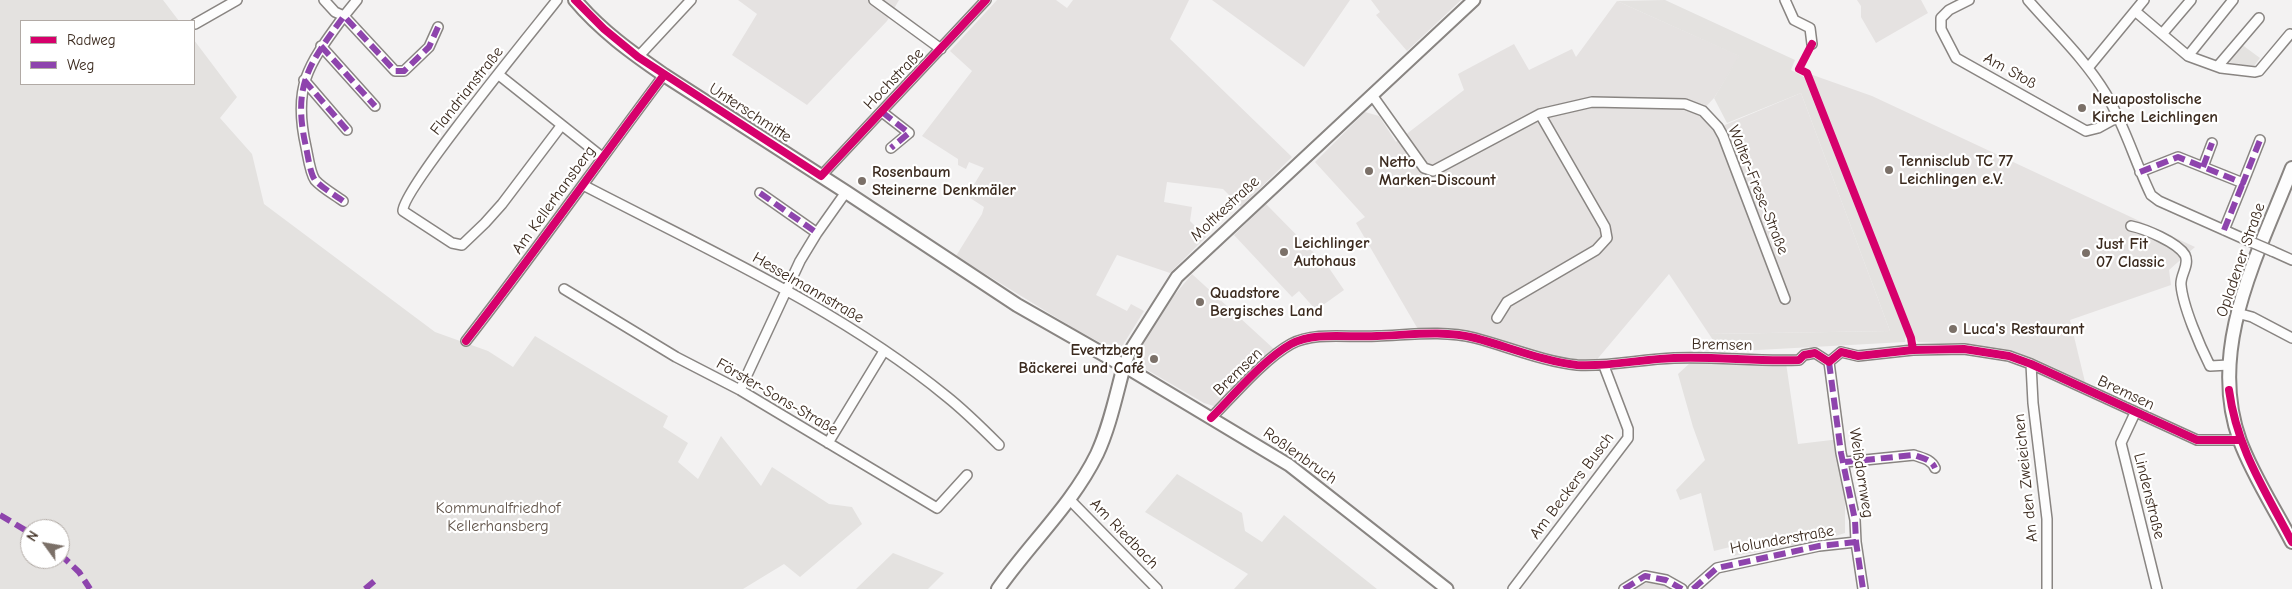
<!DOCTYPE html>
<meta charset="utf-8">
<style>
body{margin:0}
#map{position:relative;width:2292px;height:589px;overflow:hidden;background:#f3f2f2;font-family:"Comic Neue",sans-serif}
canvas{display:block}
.legend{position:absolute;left:20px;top:20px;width:175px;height:65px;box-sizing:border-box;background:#fff;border:1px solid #b1aaa5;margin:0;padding:6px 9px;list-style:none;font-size:15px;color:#3b2a1e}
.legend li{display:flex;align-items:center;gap:10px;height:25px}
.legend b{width:25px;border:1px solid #b1aaa5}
.north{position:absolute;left:20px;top:519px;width:50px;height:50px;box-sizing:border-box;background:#fff;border:1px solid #b1aaa5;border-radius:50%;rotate:302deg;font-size:14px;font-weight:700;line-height:20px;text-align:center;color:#3b2a1e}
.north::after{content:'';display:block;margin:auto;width:18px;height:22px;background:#7b7068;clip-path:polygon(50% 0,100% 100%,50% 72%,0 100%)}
</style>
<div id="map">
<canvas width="2292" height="589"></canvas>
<ul class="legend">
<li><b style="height:6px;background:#d6006c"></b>Radweg</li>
<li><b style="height:6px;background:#8e44ad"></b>Weg</li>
</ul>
<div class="north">N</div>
</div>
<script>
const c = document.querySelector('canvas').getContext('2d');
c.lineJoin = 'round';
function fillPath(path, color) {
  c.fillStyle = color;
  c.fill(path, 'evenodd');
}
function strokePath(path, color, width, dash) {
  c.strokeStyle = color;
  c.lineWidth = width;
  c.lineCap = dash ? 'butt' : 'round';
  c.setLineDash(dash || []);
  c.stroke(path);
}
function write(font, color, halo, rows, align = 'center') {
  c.font = font + ' "Comic Neue",sans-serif';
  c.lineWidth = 4.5;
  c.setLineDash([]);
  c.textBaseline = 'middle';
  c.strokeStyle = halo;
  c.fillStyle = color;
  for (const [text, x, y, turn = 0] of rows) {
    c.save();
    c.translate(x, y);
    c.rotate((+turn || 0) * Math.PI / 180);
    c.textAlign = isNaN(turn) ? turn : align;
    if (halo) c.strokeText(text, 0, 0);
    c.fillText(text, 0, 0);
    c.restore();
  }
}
fillPath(new Path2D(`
 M738,0h161l-12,21 -80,84 -75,-50 25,-41z
 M997,0h59l11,8 6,-8h116l-19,39 122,118 -51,50 -18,-18 -56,-7 -3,20 28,5 -2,14 16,16 -36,36 -53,-18 -21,40 31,16 4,-7 13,7 -23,37 -9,1 -37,-20 -119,-73 26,-42 2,-7 -17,-11 17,-28 -15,-6 -3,7 -8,-4v-6l-36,-23 50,-65 -22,-20z
 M1212,0h138l-46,67z
 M1371,0h90l-54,51 -31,-36 4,-3z
 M1857,0h64l7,13 -52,30 -15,-26v-11z
 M1617,1l123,55 -26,42 -15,16 14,16 88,-37 89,238 -181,3 -40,-60 -75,89 -19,-1 -108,-31h-48l-63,-108 9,-6 -50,-55 50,-50 14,4 17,26 68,-52 -6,-16 56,-30 15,26 43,-21 4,8z
 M1807,73l65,23 323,151 -26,23 2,15 -101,35 15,62 -47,-22 -26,-9 -46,-7 -48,-2 -4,-5z
 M1266,204l63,64 15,22 -28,20 -17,-19 -7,6 -58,-62z
 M1192,274l83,76 -58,57 -13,-4 -67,-39 1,-11 25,-44z
 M1649,582l9,1 15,6h-41z`), '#e5e2e1');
fillPath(new Path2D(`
 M0,0h163l16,21h-158v63h173v-44l43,57 -17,21 32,36 12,50 171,128 53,19 25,16 22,-31 133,80 -5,11 25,16 -10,19 20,17 23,-43 40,50 11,-19 57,37 23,3 10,17 -62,53 -16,-13 -41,25h-743zM30,529h30v30h-30z
 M1665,0l130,60 -4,10 13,7 102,258 -1,7 -184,10 -12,-18 181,-3 -89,-238 -74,30 -13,-25 25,-42 -122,-55z
 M2241,44l19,14 -6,8 -28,-4z
 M1690,363l49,2 47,-2 12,81 42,-5 5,23v71l-26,8 -86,15 -3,-9 -16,4 -13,-58 -21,7 -4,-10 29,-30 -12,-33 -15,-53z
 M1177,474l65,39 3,18 17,11 22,-27 93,74h-143l14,-15 -103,-62z
 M893,553l51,20 -16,16h-72z`), '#e4e2e0');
const minor = new Path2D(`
 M324,0l11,12 9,4 13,-16
 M557,0c-21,27 -156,191 -154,211l49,32 10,2 23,-22 17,-19 59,-78
 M874,0l67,49
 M1785,0l9,20 16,8 2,16
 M1969,0l-20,10 -8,8v11l15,29 130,73 12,-3 20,-11
 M2028,0c26,30 57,59 78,94 19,32 29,68 45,101l8,6 92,41
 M2191,0l-29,34 26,22 33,12 34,4 4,-1 31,-37
 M2135,11l27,23
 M195,24l42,-24
 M321,46l54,60
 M2188,56l45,-56
 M638,57l53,-57
 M2218,66l41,-48
 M2088,68l56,-68
 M499,75l103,82
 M304,80l43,50
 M1372,95l52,73 9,3 107,-57 52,-12 93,2 18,7 15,16 5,9 62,163
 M882,112l27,21 -18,15
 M2203,167l9,-24
 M2140,172l38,-15 65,26 17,-43
 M821,176l165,-176
 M583,185c121,63 257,124 363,211 19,15 36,32 53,49
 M760,193l57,40
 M343,201c-8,-6 -21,-13 -28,-21 -5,-7 -7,-24 -9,-33 -14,-62 3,-83 38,-131l51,55h9l25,-24 9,-20
 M2131,226c14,3 46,16 54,29 5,10 -5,20 -4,30 2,22 19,61 29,81l19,-1
 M2224,230l19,-47
 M2272,251l20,9
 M564,289l112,68 64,33 197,118 30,-33
 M2237,313l15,4 40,21
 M1497,318l10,-16 89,-52 11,-12 -2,-11 -65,-113
 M466,341c68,-87 131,-177 198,-266
 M1829,362l12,91 14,67 1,22 7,47
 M2031,364l2,39 14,116v70
 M740,390l60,-129 17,-28 29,-41
 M2135,413l-14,30 36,146
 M1211,418c22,-22 53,-59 80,-74 24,-13 59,-6 86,-8 32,-1 66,-6 98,2 31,8 70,24 102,27 33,2 64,-6 97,-7 42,-2 83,4 125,2l5,-5 11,-2 14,9 12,-10 17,4 55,-6 51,-1 45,7 22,8 166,76h43
 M828,443l56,-92
 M1845,462l69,-7c8,3 17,4 21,13
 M1069,499l88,90
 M1513,589l115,-151v-9l-24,-63
 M1624,589l21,-13 21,4 16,9
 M1693,589l24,-21 102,-22 37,-4`);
const tertiary = new Path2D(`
 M1447,589l-158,-124 -165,-99 6,-15 47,-74 297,-277`);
const secondary = new Path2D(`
 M575,0c25,30 57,53 89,75l182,117 171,113 107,61c-8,29 -14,60 -27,88 -25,51 -67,89 -99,135
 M2292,168c-33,85 -86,180 -52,273 13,35 35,68 52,101`);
strokePath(minor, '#898582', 12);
strokePath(tertiary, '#898582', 15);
strokePath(secondary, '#898582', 16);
strokePath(minor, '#fdfdfd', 9);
strokePath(tertiary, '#fdfdfd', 11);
strokePath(secondary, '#fdfdfd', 12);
const minorBridge = new Path2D(`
 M2251,242l21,9`);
strokePath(minorBridge, '#898582', 12, []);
strokePath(minorBridge, '#fdfdfd', 9);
strokePath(new Path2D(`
 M321,46l54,60
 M304,80l43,50
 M882,112l27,21 -18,15
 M2203,167l9,-24
 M2140,172l38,-15 65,26 17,-43
 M760,193l57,40
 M343,201c-8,-6 -21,-13 -28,-21 -5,-7 -7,-24 -9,-33 -14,-62 3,-83 38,-131l51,55h9l25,-24 9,-20
 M2224,230l19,-47
 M1829,362l12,91 14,67 1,22 7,47
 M1845,462l69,-7c8,3 17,4 21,13
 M0,515l30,18
 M60,554l19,18 11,17
 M365,589l13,-11
 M1624,589l21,-13 21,4 16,9
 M1693,589l24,-21 102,-22 37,-4`), '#8e44ad', 6, [12, 6]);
strokePath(new Path2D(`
 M575,0l29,29 34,28 183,119 165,-176
 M1812,44l-13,25 8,4 104,265 2,12
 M466,341c68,-87 131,-177 198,-266
 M2229,390c8,59 36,100 63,152
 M1211,418c22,-22 53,-59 80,-74 24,-13 59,-6 86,-8 32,-1 66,-6 98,2 31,8 70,24 102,27 33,2 64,-6 97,-7 42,-2 83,4 125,2l5,-5 11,-2 14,9 12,-10 17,4 55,-6 51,-1 45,7 22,8 166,76h43`), '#d6006c', 8);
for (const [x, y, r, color] of [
 [2082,108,5,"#7b7068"],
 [1889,170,5,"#7b7068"],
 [1369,171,5,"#7b7068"],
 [862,181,5,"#7b7068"],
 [1284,252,5,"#7b7068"],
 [2086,253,5,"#7b7068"],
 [1200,302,5,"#7b7068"],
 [1953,329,5,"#7b7068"],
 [1154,359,5,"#7b7068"]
]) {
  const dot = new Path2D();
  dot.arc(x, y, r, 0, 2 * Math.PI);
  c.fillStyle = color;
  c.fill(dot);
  strokePath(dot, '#fff', 2);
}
write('16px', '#3b2a1e', '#fff', [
 ["Am Stoß",2010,71,29],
 ["Hochstraße",894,79,-46],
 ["Flandrianstraße",467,91,-52],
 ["Unterschmitte",750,113,33],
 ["Walter-Frese-Straße",1758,190,68],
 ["Am Kellerhansberg",554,200,-54],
 ["Moltkestraße",1225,209,-43],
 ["Opladener Straße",2241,260,-71],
 ["Hesselmannstraße",808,288,30],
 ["Bremsen",1722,345,1],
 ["Bremsen",1238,372,-44],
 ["Bremsen",2126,393,25],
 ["Förster-Sons-Straße",777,397,30],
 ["Roßlenbruch",1300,456,35],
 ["Weißdornweg",1861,473,81],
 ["An den Zweieichen",2026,478,-96],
 ["Am Beckers Busch",1572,486,-53],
 ["Lindenstraße",2149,496,76],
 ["Am Riedbach",1124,534,46],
 ["Holunderstraße",1782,540,-10]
]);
write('bold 16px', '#3b2a1e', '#fff', [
 ["Neuapostolische",2092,99],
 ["Kirche Leichlingen",2092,117],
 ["Tennisclub TC 77",1899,161],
 ["Leichlingen e.V.",1899,179],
 ["Netto",1379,162],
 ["Marken-Discount",1379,180],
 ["Rosenbaum",872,172],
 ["Steinerne Denkmäler",872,190],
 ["Leichlinger",1294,243],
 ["Autohaus",1294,261],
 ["Just Fit",2096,244],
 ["07 Classic",2096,262],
 ["Quadstore",1210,293],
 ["Bergisches Land",1210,311],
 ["Luca's Restaurant",1963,329],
 ["Evertzberg",1144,350,"right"],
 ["Bäckerei und Café",1144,368,"right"]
], 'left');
write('16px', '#62554b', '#fff', [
 ["Kommunalfriedhof",498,508],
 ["Kellerhansberg",498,526]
]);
</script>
